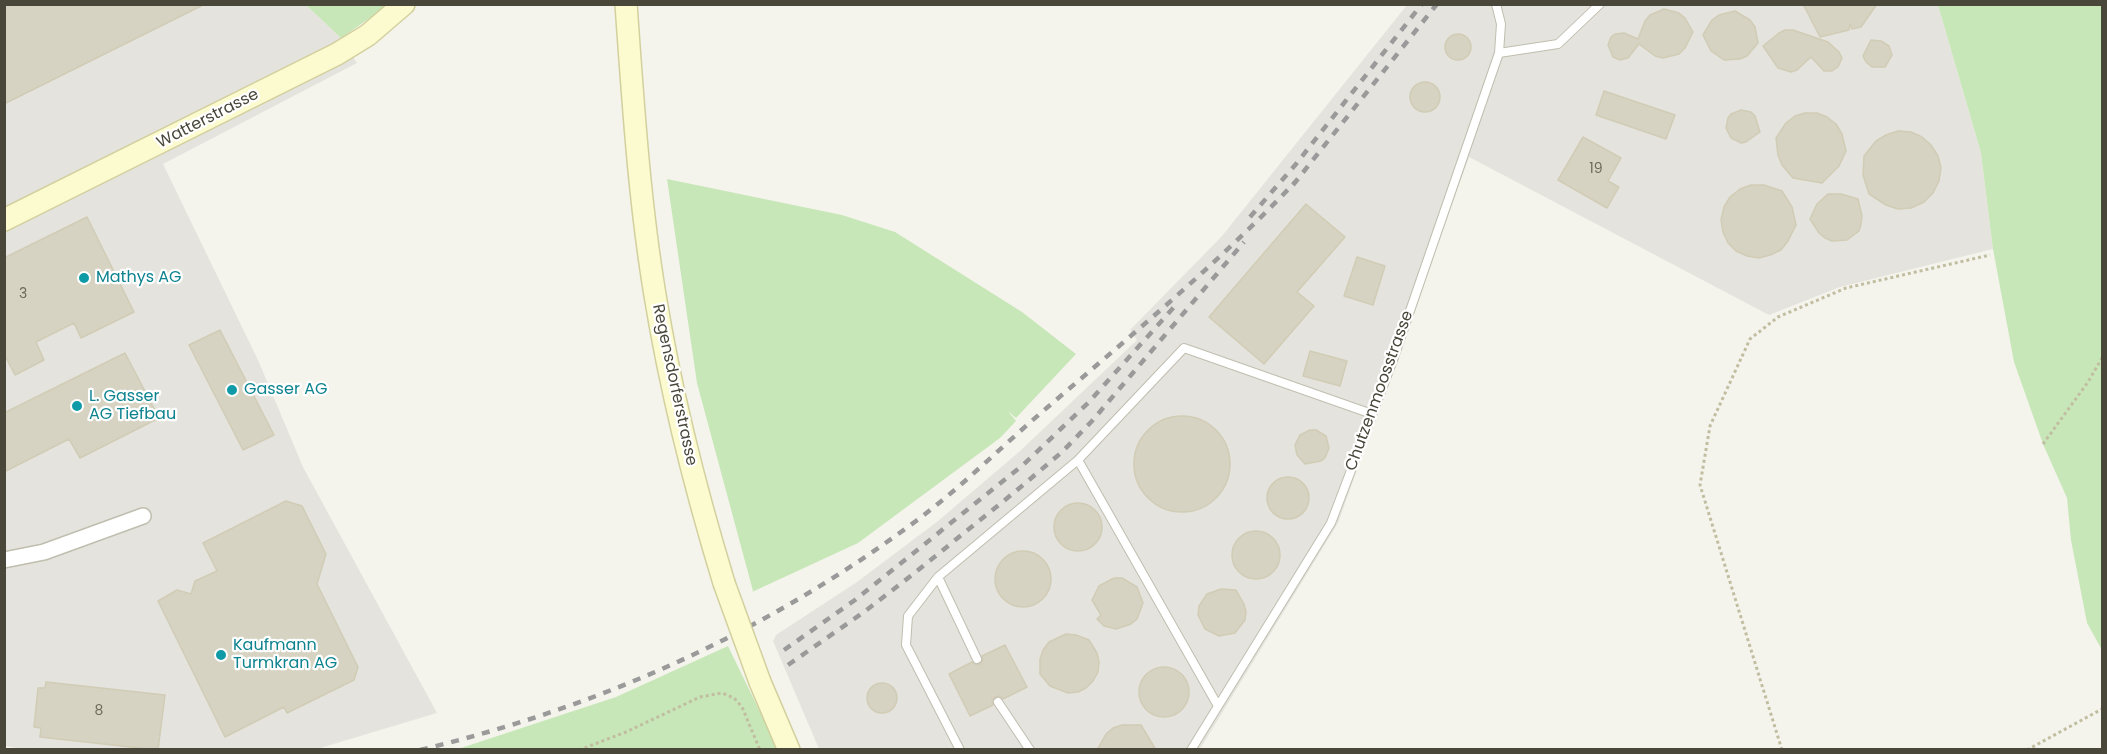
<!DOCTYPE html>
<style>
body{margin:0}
#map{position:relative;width:2107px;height:754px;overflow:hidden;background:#f5f4ec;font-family:Poppins,sans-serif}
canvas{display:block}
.frame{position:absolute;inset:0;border:6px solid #49473a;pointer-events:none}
</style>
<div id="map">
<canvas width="2107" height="754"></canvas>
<div class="frame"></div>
</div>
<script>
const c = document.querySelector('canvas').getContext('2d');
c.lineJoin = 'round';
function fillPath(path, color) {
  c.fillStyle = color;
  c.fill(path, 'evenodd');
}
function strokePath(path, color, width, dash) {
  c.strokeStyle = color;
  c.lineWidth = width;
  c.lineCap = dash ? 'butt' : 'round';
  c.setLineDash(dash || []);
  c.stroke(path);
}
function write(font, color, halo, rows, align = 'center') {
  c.font = font + ' Poppins,sans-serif';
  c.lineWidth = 4.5;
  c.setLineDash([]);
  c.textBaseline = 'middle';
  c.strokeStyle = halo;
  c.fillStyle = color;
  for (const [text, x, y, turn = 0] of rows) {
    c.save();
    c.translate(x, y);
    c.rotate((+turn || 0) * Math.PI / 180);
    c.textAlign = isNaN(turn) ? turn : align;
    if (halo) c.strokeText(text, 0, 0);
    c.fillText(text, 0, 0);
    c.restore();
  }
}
fillPath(new Path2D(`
 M5,5h301l35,33 16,25 -194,101 95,196 45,107 134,246 -120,36 -289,1 -23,-4z
 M1407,5h531l43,148 12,96 -153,38 -71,28 -300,-158 -131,366 -138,226h-381l-46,-108 3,-6 81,-53 81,-61 82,-70 117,-111 -7,-10 92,-94z`), '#e5e3dd');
fillPath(new Path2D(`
 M306,5h80l-2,3 -43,30z
 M1938,5h164v645l-15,-27 -16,-83 -4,-42 -24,-54 -29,-82 -21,-113 -12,-96z
 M667,179l175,36 53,17 127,80 54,42 -60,64 -8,-7 8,10 -16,17 -142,105 -106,49 1,-1 -56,-208z
 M728,646l50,103h-320l158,-52z`), '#c7e7b8');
const building = new Path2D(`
 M4,4h201l-201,100z
 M1803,4h74l-16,23 -9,2 -2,-5 -1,6 -29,7z
 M1664,9l15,4 6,5 8,14 -8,16 -6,6 -16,4 -8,-2 -16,-12 -11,14 -8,2 -7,-3 -5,-12 3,-8 4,-3 9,-1 14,6 7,-18 5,-6z
 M1735,11l15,9 5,7 3,16 -11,13 -7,3 -16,1 -13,-9 -8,-16 9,-15 7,-5z
 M1785,30h8l35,12 11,10 3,6 -4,9 -6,4h-8l-13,-14 -14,13 -6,2 -13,-4 -15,-22 16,-13z
 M1445 47a13 13 0 1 1 26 0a13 13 0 1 1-26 0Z
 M1871,40l10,1 8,5 3,9 -7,12h-13l-6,-5 -3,-6z
 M1410 97a15 15 0 1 1 30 0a15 15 0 1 1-30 0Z
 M1604,91l71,24 -9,24 -70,-24z
 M1741,110l10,2 4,4 5,16 -14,10 -5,1 -10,-5 -5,-10 2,-10 3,-4z
 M1805,113h12l10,4 9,7 6,10 4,17 -7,15 -17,17 -29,-5 -11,-13 -4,-10 -2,-17 10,-15 9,-7z
 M1898,131l13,1 11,5 9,8 7,11 3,12 -2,13 -6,12 -9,9 -13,6 -13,1 -12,-4 -17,-11 -6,-19 1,-19 12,-15 10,-6z
 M1583,137l38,21 -13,23 11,6 -12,21 -49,-28z
 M1751,185h13l18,6 10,16 4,18 -8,16 -7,9 -11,5 -11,3 -12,-2 -11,-5 -8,-8 -5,-11 -2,-12 3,-13 6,-10 10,-8z
 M1828,194h13l17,5 4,17 -1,8 -2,7 -12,9 -15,1 -7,-3 -6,-5 -9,-14 7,-15z
 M1306,204l39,33 -48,55 17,14 -50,58 -55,-47z
 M87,217l47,95 -53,26 -7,-15 -38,19 8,18 -29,15 -11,-21v-96z
 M1357,257l28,9 -12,39 -29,-9z
 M220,330l54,105 -31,15 -54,-105z
 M1310,351l37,10 -7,25 -37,-10z
 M125,353l34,65 -79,40 -11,-19 -65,33v-59z
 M1134 464a48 48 0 1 1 96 0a48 48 0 1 1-96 0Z
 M1310,430h6l10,6 3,12 -4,10 -4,3 -16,3 -8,-9 -2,-10 5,-10z
 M1267 498a21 21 0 1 1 42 0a21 21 0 1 1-42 0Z
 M286,501l16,5 24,48 -9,30 41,83 -4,13 -67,33 -3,-6 -59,30 -67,-136 19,-11 14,4 4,-13 22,-10 -14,-28z
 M1054 527a24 24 0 1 1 48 0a24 24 0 1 1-48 0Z
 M1232 555a24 24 0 1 1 48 0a24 24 0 1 1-48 0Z
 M995 579a28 28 0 1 1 56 0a28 28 0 1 1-56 0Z
 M1114,578h8l15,9 6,16 -6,16 -6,5 -15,5 -12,-3 -7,-7 4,-4 -9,-15 7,-14z
 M1221,589l15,1 8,14 2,8 -1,8 -10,13 -16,3 -14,-7 -7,-14 1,-9 8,-12z
 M1066,634l10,1 13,5 8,13 2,9 -1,10 -5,9 -7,7 -8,4 -10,1 -18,-7 -10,-12v-15l3,-9 6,-8z
 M1005,645l22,42 -24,12 -3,-3 -5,1 -3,3 1,5 -23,11 -21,-42 23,-12 4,3 4,-1 3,-4 -1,-4z
 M1139 692a25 25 0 1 1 50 0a25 25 0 1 1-50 0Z
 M46,682l119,13 -7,55 -118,-13 1,-9 -7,-1 4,-39h7z
 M867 698a15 15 0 1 1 30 0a15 15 0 1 1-30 0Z
 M1122,725h19l15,25h-59l9,-16 7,-6z`);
fillPath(building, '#d6d3c2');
strokePath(building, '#d1ccb5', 1.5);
const lane = new Path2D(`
 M1499,53l59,-9 42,-40
 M1078,460l140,246
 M938,577l140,-117 106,-112 188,66
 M998,702l32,48
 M960,750l-54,-105 2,-29 30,-39 39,82
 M1191,750l140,-227 62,-163 106,-307 2,-29 -5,-20`);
const street = new Path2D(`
 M4,560l40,-8 99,-36`);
const secondary = new Path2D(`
 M626,4c7,97 13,195 29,291 16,98 40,193 69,288
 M4,220l333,-166 31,-19 36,-31
 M760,682l29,68`);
strokePath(lane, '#c0beaf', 10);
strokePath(street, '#c0beaf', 18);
strokePath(secondary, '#d2d09e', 24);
strokePath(new Path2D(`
 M2043,444l45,-62 14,-24
 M579,750l47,-18 74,-35 22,-4 12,5 8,9 18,43
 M1782,750l-82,-265 10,-59 40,-87 28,-22 68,-29 144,-33
 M2027,750l75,-41`), '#c1bda1', 3, [3, 3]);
strokePath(lane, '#fff', 8);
strokePath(street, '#fff', 15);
strokePath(secondary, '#fcfbcf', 21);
strokePath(new Path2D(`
 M1293,185l144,-181
 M1250,217l46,-53 126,-160
 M784,650l71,-50 168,-135 65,-62 87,-97
 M788,665l76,-53 48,-37 104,-84 46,-39 30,-31 152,-179
 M420,750c182,-44 345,-117 496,-229 47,-35 88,-77 133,-115 85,-73 172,-145 249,-227`), '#9a9a9a', 4.5, [8, 8]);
const secondaryBridge = new Path2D(`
 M724,583l36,99`);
strokePath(secondaryBridge, '#d2d09e', 24, []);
strokePath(secondaryBridge, '#fcfbcf', 21);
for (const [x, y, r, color] of [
 [84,278,6,"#0f9aa8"],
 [232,390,6,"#0f9aa8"],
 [77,406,6,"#0f9aa8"],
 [221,655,6,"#0f9aa8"]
]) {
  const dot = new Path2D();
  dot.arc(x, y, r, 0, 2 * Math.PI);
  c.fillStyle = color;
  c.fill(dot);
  strokePath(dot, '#fff', 2);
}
write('14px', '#6c6a5c', null, [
 ["19",1596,169],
 ["3",23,294],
 ["8",99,711]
]);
write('16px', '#49473a', '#fff', [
 ["Watterstrasse",208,119,-27],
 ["Regensdorferstrasse",674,385,78],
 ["Chutzenmoosstrasse",1380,391,-70]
]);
write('16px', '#0d838f', '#fff', [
 ["Mathys AG",96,278],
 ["Gasser AG",244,390],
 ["L. Gasser",89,397],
 ["AG Tiefbau",89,415],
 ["Kaufmann",233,646],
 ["Turmkran AG",233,664]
], 'left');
</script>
